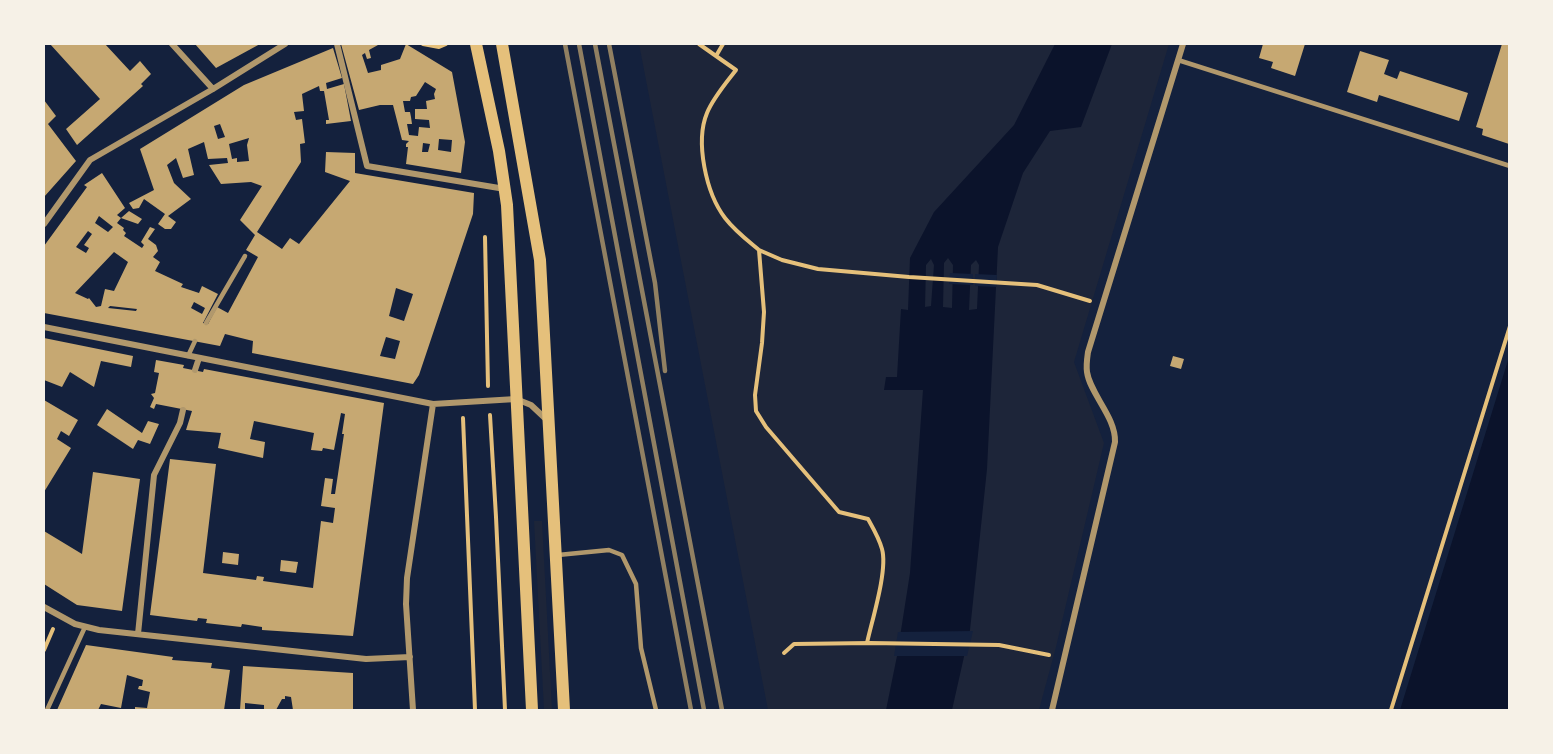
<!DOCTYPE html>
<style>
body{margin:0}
#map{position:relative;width:1553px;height:754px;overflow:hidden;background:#14213d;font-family:Cabin,sans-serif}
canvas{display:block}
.frame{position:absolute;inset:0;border:45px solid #f6f1e7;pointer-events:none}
</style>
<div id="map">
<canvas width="1553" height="754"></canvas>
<div class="frame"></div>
</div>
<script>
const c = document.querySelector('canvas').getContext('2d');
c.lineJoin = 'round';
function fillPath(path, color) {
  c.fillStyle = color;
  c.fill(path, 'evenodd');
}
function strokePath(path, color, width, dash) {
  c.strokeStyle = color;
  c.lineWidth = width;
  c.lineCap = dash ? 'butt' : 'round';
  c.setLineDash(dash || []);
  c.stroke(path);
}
fillPath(new Path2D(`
 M639,44h530l-95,318 30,81 -48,204 -17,63h-271z
 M534,521h8l10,189h-8z`), '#1d2539');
fillPath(new Path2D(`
 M1055,44h57l-31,83 -31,4 -27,42 -25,74 -11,222 -17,161 -18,80h-66l11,-54 13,-83 13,-183h-39l2,-13h11l4,-68 7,1 2,-52 24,-46 80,-87zM948,258l5,7 -1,43 -9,-1 1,-44zM931,259l3,6 -3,41 -6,1 1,-42zM976,260l3,5 -2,44 -8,1 2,-45z
 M1509,357v353h-109z`), '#0b132b');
fillPath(new Path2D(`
 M950,273l23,1v11l-24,-1z
 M975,274l22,1 -1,12 -21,-1z
 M973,631l-6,25h-73l4,-24z`), '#14213d');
fillPath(new Path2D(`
 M50,44h55l25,27 10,-10 11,13 -10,10 2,2 -66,59 -11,-16 34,-30z
 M195,44h65l-44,24z
 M341,44h35l2,1 -9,5 2,8 -4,1 -2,-6 -3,2 6,18 13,-3v-5l19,-6 6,-15 46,28 13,70 -4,31 -55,-9 2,-17h-2v-3l3,-3 -7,-1 -9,-35h-13l-21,5zM425,82l11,7 -2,5 1,5 -9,2 1,8h-12v10l14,1 1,8 -11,-1 -1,9 -9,-1 -2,-11h5l-1,-7 -1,-5h-5l-2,-11h7l1,-4 5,-1zM439,139l13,1 -1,12 -13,-2zM423,143l7,1 -2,8h-6z
 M1263,44h42l-10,32 -24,-8 2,-6 -14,-4z
 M1502,44h7v100l-27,-9 1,-6 -7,-2z
 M333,48l9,30 -16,5 1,6 17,-5 7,37 -25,3v-4h3l-5,-29h-4l-1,-5 -17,8 2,17 -10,1 2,8 6,-1 3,24 -5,1 1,18 -44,70 25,17 8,-11 9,6 51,-63 -25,-9 1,-20 29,1v20l119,20 -1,21 -54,161 -6,9 -161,-31 1,-12 -28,-7 -5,12 -176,-33v-67l43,-59 -3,-2 18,-12 23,35 -8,7 4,3 -4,5 7,5 -1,2 3,3 -2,3 18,12 2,-3 -3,-3 9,-15 5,2 -7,10 8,6 2,6 -5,6 7,5 -5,9 28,13 -2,3 18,6 3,-7 16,8 -15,29 5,1 9,-17 11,6 30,-56 -12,-7 9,-15 -15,-15 22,-34 -11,-4 -30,2 -12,-19 19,-2 -1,-5 -19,1 -4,-17 -16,7 6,26 -11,3 -7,-20 -9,7 7,18 17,16 -23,17 8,6 -5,7h-6l-7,-5 7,-10 -21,-15 -5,9 -6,1 -4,-6 25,-13 -14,-41 104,-64zM220,124l5,13 -7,2 -4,-13zM249,138l-2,7 2,16 -12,1v-4l-5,1 -3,-15zM99,216l14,11 -5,5 -13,-9zM88,231l4,3 -8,11 5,3 -3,5 -10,-6zM114,252l14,10 -14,29 -9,-2 -4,17 -5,1 -7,-9 -1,1 -13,-6zM396,288l17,6 -9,27 -15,-5zM194,302l11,6 -3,6 -11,-6zM110,306l27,3 -1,2 -28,-3zM386,337l14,4 -5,18 -15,-3z
 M1360,51l29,9 -5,14 13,5 3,-8 68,22 -9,28 -80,-26 -2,7 -30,-10z
 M44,100l12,16 -8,8 28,37 -32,36z
 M129,211l13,8 -4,5 -17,-6z
 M44,338l89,18 -2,11 -30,-6 -7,26 -24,-15 -8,15 -18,-7z
 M1173,356l11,3 -3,10 -11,-3z
 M156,360l28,5 -1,3 20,4 1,-3 180,34 -31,233 -91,-6v-3l-20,-3 -1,3 -35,-4 1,-4 -9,-1 -1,3 -47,-6 20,-156 46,5 -13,109 53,7 1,-4 7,1 -1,4 50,7 8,-67 12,2 2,-15 -14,-2 4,-28 8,1 -2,15h4l9,-60h-2l3,-20 -4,-1 -7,37 -11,-2 -1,3 -11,-1 3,-17 -60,-12 -4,18 15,3 -2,16 -45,-10 3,-15 -35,-3 6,-19 -36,-7 -2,5 -4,-2 4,-9 -3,-4 4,-1 4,-20 -5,-1z
 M44,400l34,20 -9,16 -8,-5 -4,8 14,9 -27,44z
 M107,409l35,24 6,-12 11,3 -9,20 -12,-4 -5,9 -36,-24z
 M93,472l47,7 -18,132 -45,-6 -33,-21v-53l38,23z
 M223,552l16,2 -1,11 -16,-2z
 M281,560l17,2 -2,11 -16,-2z
 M86,645l87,12 -1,3 40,3 -1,5 19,2 -6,40h-89v-3l12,1 3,-16 -12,-3 1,-3h3l1,-6 -16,-5 -6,33 -20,-4 -3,6h-41z
 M243,666l110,7v37h-60l-2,-13 -6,-1v3h-3l-6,11h-12v-5l-19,-2v7h-5z`), '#c6a872');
strokePath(new Path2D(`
 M423,44l16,3 7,-3
 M699,44l17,12
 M723,44l-7,12 20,14c-10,13 -23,28 -29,43 -12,29 -1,80 18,105 10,13 22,22 34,32l5,62 -2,31 -7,52 1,16 10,16 73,85 29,7c5,9 11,19 14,30 6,21 -10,71 -15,94
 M485,237l3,149
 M759,250l23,10 36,9 91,8 128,8 53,16
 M490,415l6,102 9,193
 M463,418l12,292
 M44,650l9,-21
 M784,653l10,-9 76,-1 129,2 50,10
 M1391,710l119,-384`), '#e5c07b', 4);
strokePath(new Path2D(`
 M1178,60l332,106
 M206,323l39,-67
 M188,356l7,-15
 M558,555l51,-5 13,5 14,29 5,64 15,62
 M47,710l38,-83`), '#b1986c', 4.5);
strokePath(new Path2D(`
 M172,44l41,45
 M337,44l30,122 138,23
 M44,224l46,-64 123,-71 72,-45
 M44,327l389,77 83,-5 15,6 16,15
 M195,370l4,-12
 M44,607l31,17 24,6 267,29 44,-2
 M138,634l16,-159 26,-52 3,-13
 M413,710l-7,-106 1,-26 26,-174
 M1052,710l63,-268c1,-25 -25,-48 -28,-70 -1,-7 0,-13 1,-20l95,-308`), '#b1986c', 6);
strokePath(new Path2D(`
 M476,44l23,107 8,54 25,505
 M502,44l38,216 24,450`), '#e5c07b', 12);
strokePath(new Path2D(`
 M565,44l126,666
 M579,44l125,666
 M595,44l127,666
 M609,44l46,239 10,88`), '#918062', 4.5);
</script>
